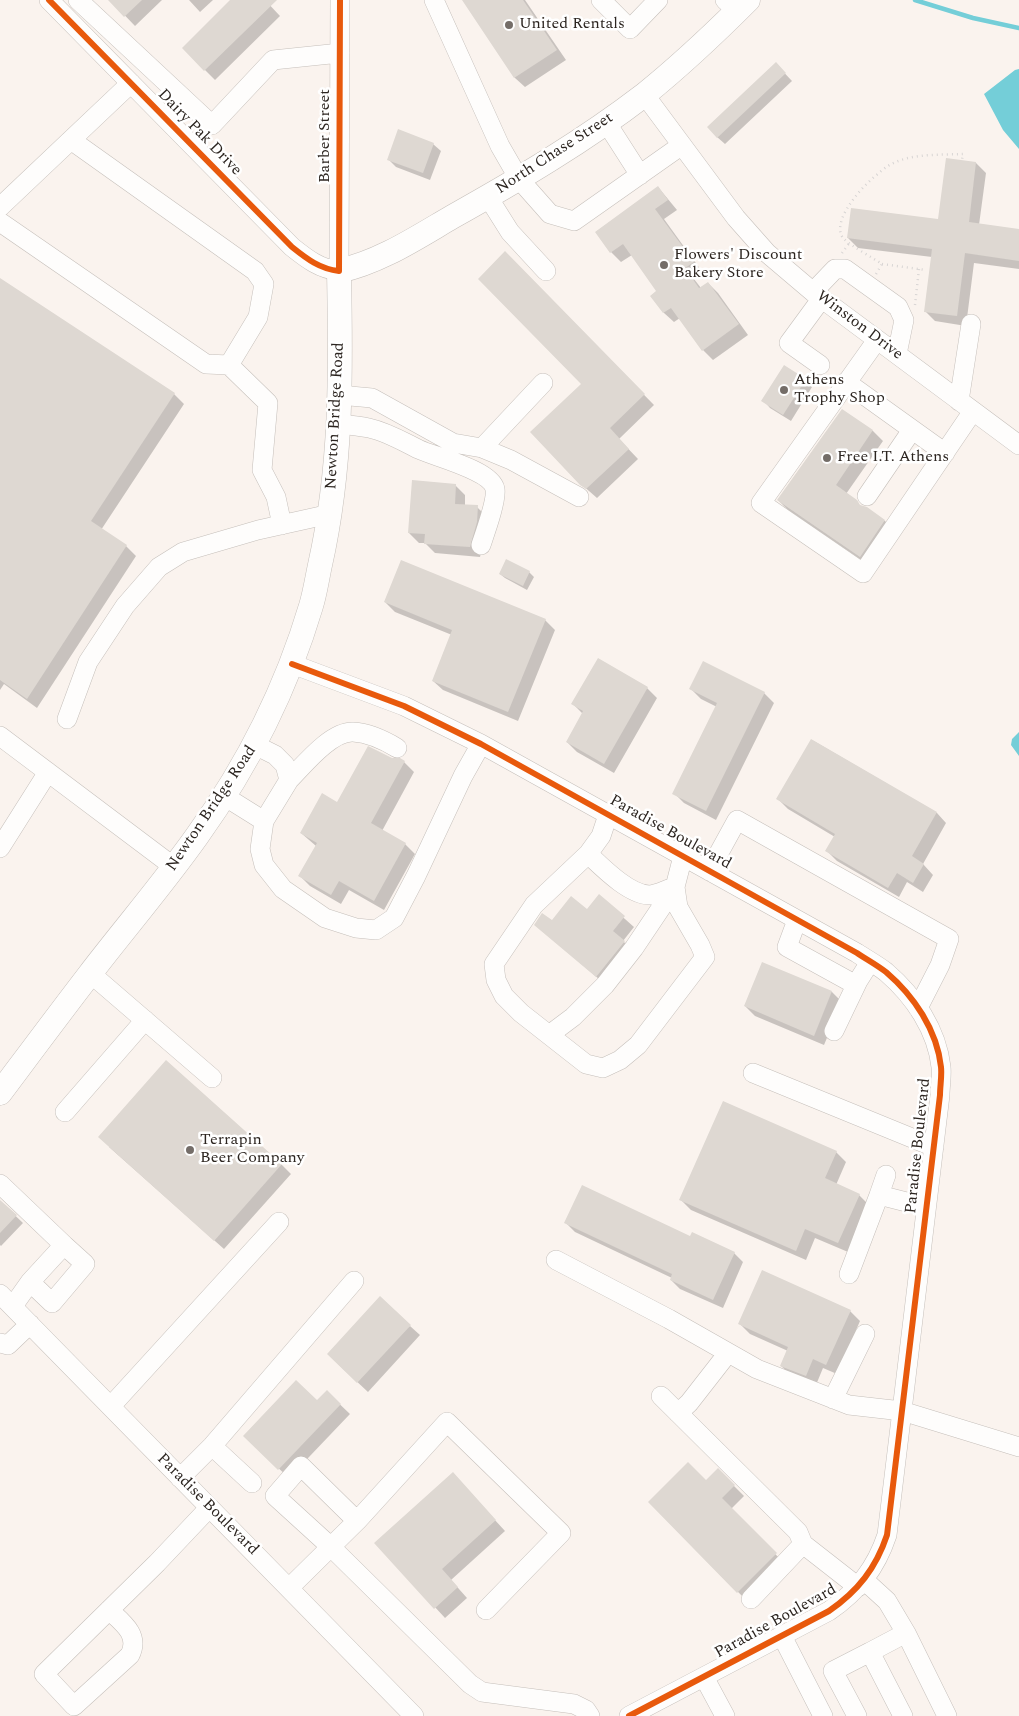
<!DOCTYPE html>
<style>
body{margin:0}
canvas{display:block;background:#faf3ee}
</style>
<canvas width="1019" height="1716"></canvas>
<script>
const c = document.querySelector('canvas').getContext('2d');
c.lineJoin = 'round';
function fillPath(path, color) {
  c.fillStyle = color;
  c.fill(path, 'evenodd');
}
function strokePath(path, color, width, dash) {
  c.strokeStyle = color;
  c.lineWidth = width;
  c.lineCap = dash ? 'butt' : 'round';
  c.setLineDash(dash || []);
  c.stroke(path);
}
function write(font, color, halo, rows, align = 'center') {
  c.font = font + ' Spectral,serif';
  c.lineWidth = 5;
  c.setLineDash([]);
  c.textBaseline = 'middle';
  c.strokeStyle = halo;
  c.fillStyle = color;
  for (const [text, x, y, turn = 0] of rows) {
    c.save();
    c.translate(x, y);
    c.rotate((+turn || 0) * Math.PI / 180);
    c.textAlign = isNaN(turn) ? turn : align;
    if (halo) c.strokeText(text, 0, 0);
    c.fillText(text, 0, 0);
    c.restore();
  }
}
fillPath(new Path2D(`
 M1019,69v80l-16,-19 -19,-36 31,-24z
 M1019,732v24l-8,-11 1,-6z`), '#74ced8');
fillPath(new Path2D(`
 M110,0h52l-27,26z
 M189,0h24l-13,12z
 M232,0h33l15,16 -65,64 -32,-32z
 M464,0h61l41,60 -41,27 -10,-9z
 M776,64l16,17 -67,63 -8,-7z
 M433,144l8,7 -11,29 -34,-13 -8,-8z
 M947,159l29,4 10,10 -7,52 40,5v39l-45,-6 -8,63 -31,-5 -10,-10 7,-54 -74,-9 -10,-10 91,-17z
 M658,187l19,23 -13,9 39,54 -9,6 7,9 7,-5 10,10 30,42 -35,25 -10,-10 -23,-32 -6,4 -10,-9 -12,-17 6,-4 -26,-37 -11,7 -10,-10 -15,-20z
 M505,253l149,152 -35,34 19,20 -41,39 -16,-14 1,-100z
 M0,279l174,115 10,10 -83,126 25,16 10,10 -99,152 -33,-24 -4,6z
 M805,380l7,7 -21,34 -21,-13 -7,-8z
 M842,411l31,20 10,10 -37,53 16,13 23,14 10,10 -25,35 -82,-56 -10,-10z
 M455,485l10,10v11l12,1 10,10 -1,16 -6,24 -45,-4 -10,-10h-6l-10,-10z
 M529,572l5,5 -7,13 -22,-12 -5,-4z
 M385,602l160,18 10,10 -37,91 -75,-31 -10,-9 19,-46 -57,-23z
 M647,688l10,10 -43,75 -37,-21 -10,-10 16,-28 -10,-10z
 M691,689l73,4 10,10 -58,117 -32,-17 -10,-10 43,-86 -16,-8z
 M812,740l125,73 9,10 -23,41 10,11 -10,17 -16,-10 -8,15 -62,-36 -10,-10 8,-14 -47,-28 -10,-10z
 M391,759l13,3 10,10 -32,59 23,13 10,10 -31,56 -35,-20 -8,14 -31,-18 -10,-10 16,-30 -15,-13z
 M599,896l35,31 -11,14 11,11 -27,34 -71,-61 51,-14z
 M762,964l70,28 10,10 -18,43 -69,-29 -10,-10z
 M109,1147l172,17 10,10 -67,75z
 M836,1152l10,10 -10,23 23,10 10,10 -21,47 -33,-14 -9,22 -115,-50 -10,-10z
 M0,1201l23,22 -22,23 -1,-1z
 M566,1223l124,15 44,15 9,9 -20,46 -43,-19 -9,-9 1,-2 -97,-46z
 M850,1311l10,10 -23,53 -14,-6 -7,17 -25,-10 -10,-9 7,-15 -38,-17 -10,-10z
 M410,1326l10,9 -52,57 -30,-28z
 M327,1392l23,22 -61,64 -45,-42 73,-34z
 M718,1470l26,26 -13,13 54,55 -38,37 -98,-99 57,-20z
 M462,1484l43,47 -54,49 16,18 -22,20 -69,-75z`), '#0003');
strokePath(new Path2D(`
 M915,0l58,18 46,10`), '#74ced8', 4.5);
fillPath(new Path2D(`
 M108,0h34l-18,17z
 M230,0h47l-73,71 -22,-23z
 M462,0h61l34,50 -43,28z
 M776,62l10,11 -69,65 -10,-11z
 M398,129l36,14 -11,30 -36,-13z
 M946,158l30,4 -7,60 50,7v32l-54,-8 -8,63 -33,-4 8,-63 -85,-11 4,-30 87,11z
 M658,186l10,14 -13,9 39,53 -9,6 14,20 9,-6 31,42 -37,27 -31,-43 -8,5 -13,-17 6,-5 -33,-47 -13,9 -15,-21z
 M505,251l140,143 -35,34 19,21 -43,40 -6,-4 -50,-53 51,-48 -103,-105z
 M0,278l175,115 -84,128 36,24 -100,154 -27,-19z
 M784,365l22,14 -23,36 -22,-14z
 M842,409l31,21 -37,55 21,15 3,5 7,2 18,13 -25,37 -83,-57z
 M412,480l44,4 -1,20 23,1 -1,17 -7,25 -46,-3 1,-10 -17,-1z
 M506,559l24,12 -7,15 -24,-12z
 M401,560l145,59 -38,93 -76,-31 20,-51 -68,-28z
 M598,658l50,29 -44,77 -38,-22 17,-31 -12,-7z
 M703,661l62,31 -59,119 -34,-17 45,-91 -28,-14z
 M811,739l126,73 -25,44 12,8 -11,19 -16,-10 -9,15 -63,-37 10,-17 -59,-35z
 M368,746l24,12h8l5,3 -34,62 35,20 -32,58 -35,-20 -8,14 -33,-19 19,-33 -17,-10 22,-40 15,9z
 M599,894l26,22 -12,15 12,10 -29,36 -62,-52 8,-12 10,7 19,-24 16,13z
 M762,962l70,29 -18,45 -70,-30z
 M166,1060l116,104 -68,77 -116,-104z
 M723,1101l114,50 -12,27 35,16 -22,49 -33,-14 -9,22 -117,-51z
 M582,1185l108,51 2,-4 43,20 -22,48 -43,-20 2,-6 -108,-51z
 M0,1200l17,15 -17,18z
 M762,1270l89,40 -25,55 -13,-6 -7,17 -26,-10 8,-19 -50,-23z
 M380,1296l31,29 -54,58 -30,-29z
 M296,1380l21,20 10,-10 14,14 -63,66 -35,-34z
 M688,1462l18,18 12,-12 17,17 -13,13 55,55 -40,40 -89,-91z
 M453,1472l43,48 -54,49 16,18 -24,22 -60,-66z`), '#ded8d2');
const minor = new Path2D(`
 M49,0l243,247c15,12 28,22 47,24l1,-271
 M78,0l134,125 61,-65 67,-7
 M434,0l66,146 19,33 31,35 24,7 108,-76
 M601,0l29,29 28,-29
 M725,0l12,11
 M644,94l92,124 31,35 46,39 206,153
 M606,122l34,53
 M71,140l184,131 9,13 -6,33 -29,48
 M488,197l22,35 36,39
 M0,207l131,-124
 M0,222l206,142 23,1 39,38 -6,67 14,27 6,28
 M813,292l22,-23h10l53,38 6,13 -7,34
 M877,340l-116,163 102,70 110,-162
 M820,365l-31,-22 33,-45
 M846,382l99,71
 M339,395l33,3 81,45 29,5 29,12 68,37
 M959,401l12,-77
 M339,424c10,1 20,2 30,4 18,4 33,13 49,21 17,8 73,21 77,40 2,11 -10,44 -14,56
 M482,448l61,-65
 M867,496l45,-66
 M292,664l112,42 77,38 376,209c9,6 20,12 29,19 28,24 51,58 55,95 1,9 -1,19 -1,28l-53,440c-11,33 -29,56 -58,76l-200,105
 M67,719l21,-57 37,-56 34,-39 24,-15 75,-22 72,-16
 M0,736l174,131
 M255,745l20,10 10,10 4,15 -25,41 -4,28 4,16 19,24 42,29 31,10 20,2 18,-12 22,-42 47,-100 18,-32
 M289,780c15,-15 42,-49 64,-48 16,1 31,8 44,16
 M224,796l40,25
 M608,815l-7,21 -13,18 -54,51 -40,59 2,16 8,16 17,17 65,51 17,4 17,-8 18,-15 67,-88 -5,-12 -22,-38 -3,-20
 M0,848l48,-76
 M588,854c14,13 40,40 61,41 7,0 18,-6 26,-8
 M709,871l28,-51 212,119 -9,26 -22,43
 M797,920l-10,27 69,38
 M90,973l122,105
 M834,1031l24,-50 12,-19
 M549,1035l24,-18 32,-32 29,-37 41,-61 8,-31
 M753,1073l181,74
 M65,1112l80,-92
 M0,1184l64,61 -34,37 -17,24
 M879,1195l7,-20
 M556,1260l113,59 88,50 92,36 53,6 117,36
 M849,1274l30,-79 47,12
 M30,1282l22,21 33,-39 -21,-19
 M0,1294l414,422
 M0,1343l8,2 22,-21
 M661,1396l137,136 5,12 55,43
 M833,1399l32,-65
 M111,1406l168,-184
 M678,1413l11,-10 39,-50
 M212,1446l40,37
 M180,1478l32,-32 142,-165
 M357,1521l90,-99 114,111 -75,77
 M864,1580l23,21 19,32 41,83
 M289,1588l68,-67 -56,-55 -26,30 56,51 139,137 12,8 92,12 12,6 4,6
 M751,1599l52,-55
 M109,1610c14,13 31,25 21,45l-56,51 -30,-32 113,-111 52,-55
 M782,1636l41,80
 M870,1652l36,-19
 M704,1677l21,39
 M857,1716l-24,-45 37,-19 33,64`);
const major = new Path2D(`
 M0,1093c30,-40 59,-79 89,-118 36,-47 74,-91 108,-139 51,-71 89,-146 114,-230 4,-13 6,-27 9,-41 22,-98 21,-193 19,-294 41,-9 77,-33 113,-54 66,-37 132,-76 192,-122 36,-29 71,-62 104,-95`);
strokePath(minor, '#c5bfba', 20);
strokePath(major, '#c5bfba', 25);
strokePath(new Path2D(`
 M842,253l8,-11
 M882,264l44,6
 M876,274l6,-10c-9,-6 -31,-18 -38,-25 -7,-7 -3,-18 0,-25 8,-15 17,-25 29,-36 5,-4 10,-9 15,-12 21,-13 51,-11 75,-12l-1,6
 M915,305l4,-36`), '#d8d5d4', 2.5, [1, 4]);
strokePath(minor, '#fefdfc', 19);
strokePath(major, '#fefdfc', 24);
strokePath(new Path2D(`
 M49,0l243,247c15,12 28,22 47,24l1,-271
 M292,664l112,42 77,38 376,209c9,6 20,12 29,19 28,24 51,58 55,95 1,9 -1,19 -1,28l-53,440c-11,33 -29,56 -58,76l-200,105`), '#e8590c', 6);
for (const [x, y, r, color] of [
 [509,25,5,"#746d68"],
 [664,265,5,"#746d68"],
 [784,390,5,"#746d68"],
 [827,458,5,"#746d68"],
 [190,1150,5,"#746d68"]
]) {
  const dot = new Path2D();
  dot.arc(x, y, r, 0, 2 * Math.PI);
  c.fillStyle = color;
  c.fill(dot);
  strokePath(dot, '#fff', 2);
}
write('16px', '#2c2520', '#fff', [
 ["United Rentals",519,25],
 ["Flowers' Discount",674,256],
 ["Bakery Store",674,274],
 ["Athens",794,381],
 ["Trophy Shop",794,399],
 ["Free I.T. Athens",837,458],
 ["Terrapin",200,1141],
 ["Beer Company",200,1159]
], 'left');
write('16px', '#2c2520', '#fff', [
 ["Dairy Pak Drive",199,133,46],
 ["Barber Street",326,136,-90],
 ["North Chase Street",555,154,-33],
 ["Winston Drive",859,326,37],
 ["Newton Bridge Road",336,416,-87],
 ["Newton Bridge Road",212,809,-56],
 ["Paradise Boulevard",670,833,29],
 ["Paradise Boulevard",919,1146,-84],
 ["Paradise Boulevard",207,1505,45],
 ["Paradise Boulevard",776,1622,-29]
]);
</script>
